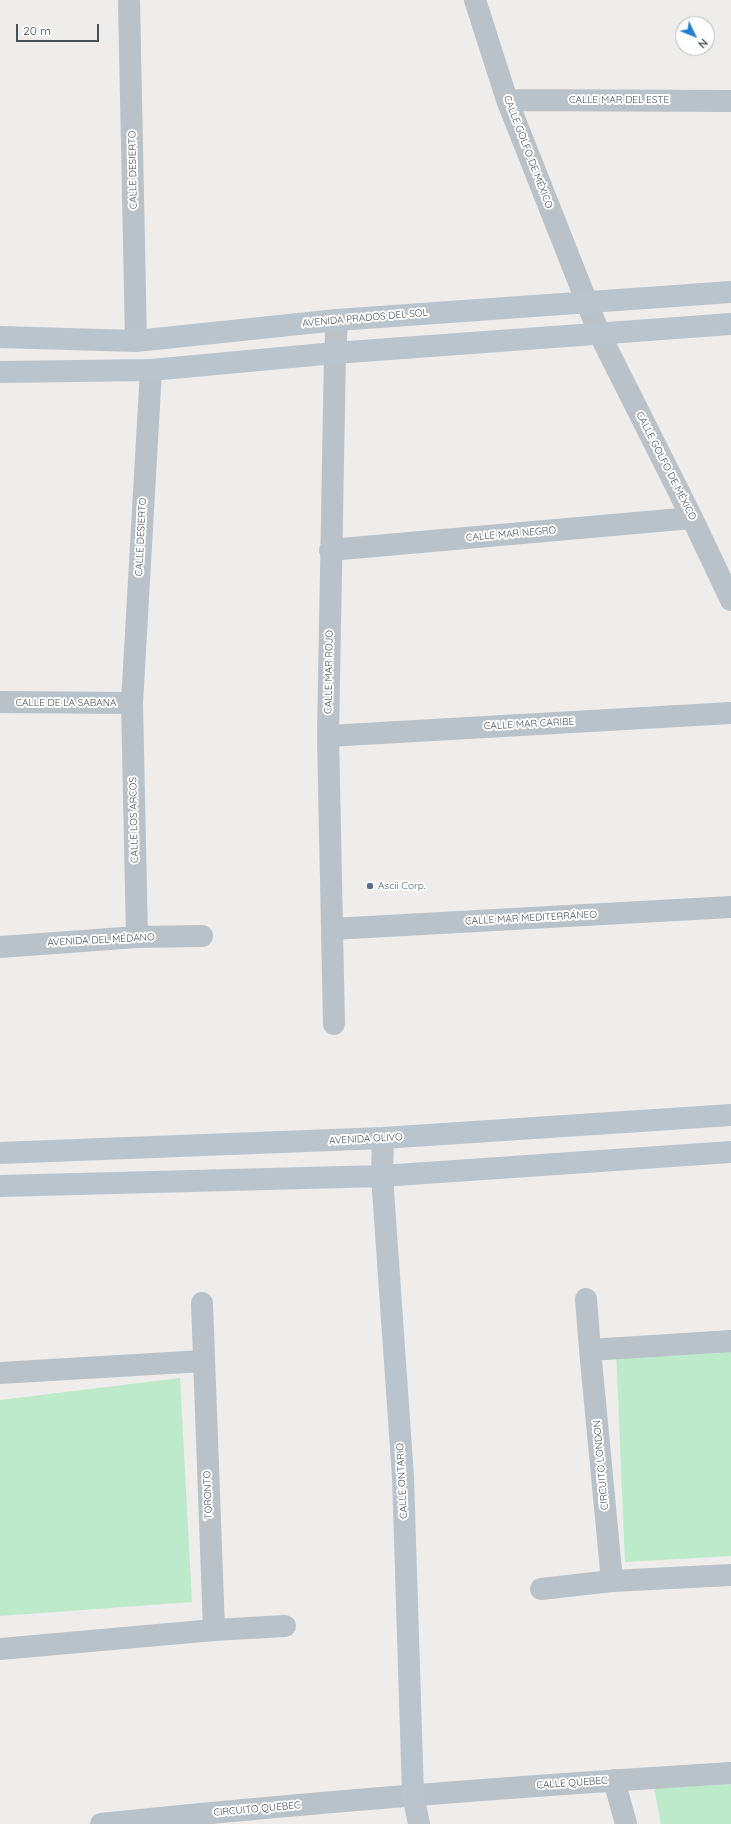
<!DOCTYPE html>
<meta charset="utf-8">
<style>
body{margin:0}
#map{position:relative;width:731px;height:1824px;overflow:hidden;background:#efecec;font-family:Quicksand,sans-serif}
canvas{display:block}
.north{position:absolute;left:675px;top:16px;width:40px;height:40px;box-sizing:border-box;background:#fff;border:1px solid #b5b9bc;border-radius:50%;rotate:133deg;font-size:11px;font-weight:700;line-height:16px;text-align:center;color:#465158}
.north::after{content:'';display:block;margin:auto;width:14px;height:18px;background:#257ecf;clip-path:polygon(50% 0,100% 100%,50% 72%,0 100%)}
.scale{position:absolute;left:16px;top:24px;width:83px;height:18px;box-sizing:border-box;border:2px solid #465158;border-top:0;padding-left:5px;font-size:12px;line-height:14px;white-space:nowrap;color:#465158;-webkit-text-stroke:3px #fff;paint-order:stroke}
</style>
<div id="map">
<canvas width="731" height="1824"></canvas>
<div class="north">N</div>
<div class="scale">20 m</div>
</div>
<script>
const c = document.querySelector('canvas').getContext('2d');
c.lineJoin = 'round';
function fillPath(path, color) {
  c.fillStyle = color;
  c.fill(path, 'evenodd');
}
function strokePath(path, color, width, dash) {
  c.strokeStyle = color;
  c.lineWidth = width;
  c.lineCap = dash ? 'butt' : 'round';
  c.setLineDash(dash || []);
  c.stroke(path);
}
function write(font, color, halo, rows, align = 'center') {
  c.font = font + ' Quicksand,sans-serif';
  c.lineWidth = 4;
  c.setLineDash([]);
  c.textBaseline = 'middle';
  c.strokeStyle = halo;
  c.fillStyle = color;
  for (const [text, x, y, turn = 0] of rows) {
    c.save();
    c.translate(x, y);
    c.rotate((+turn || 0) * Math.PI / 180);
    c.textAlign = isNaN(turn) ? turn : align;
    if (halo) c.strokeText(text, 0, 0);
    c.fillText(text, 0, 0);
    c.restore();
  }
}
fillPath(new Path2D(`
 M731,1342v214l-106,6 -9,-213z
 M180,1378l12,224 -192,14v-216z
 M731,1784v40h-70l-7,-36z`), '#bceaca');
strokePath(new Path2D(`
 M129,0l7,341
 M475,0l32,100 92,233 93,185 39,82
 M507,100l224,1
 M330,550l362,-32
 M0,702l132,1
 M328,736l403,-23
 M332,929l399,-22
 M137,937l-5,-234 19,-333
 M0,947l137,-10 65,-1
 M334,1024l-6,-288 7,-383 2,-33
 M586,1299l4,51
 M202,1303l12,327
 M731,1341l-141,9 22,231 119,-6
 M0,1373l203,-12
 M541,1589l71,-8
 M0,1649l214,-19 71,-4
 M614,1780l12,44
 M101,1824c210,-22 420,-38 630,-51`), '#b8c2c8', 22);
strokePath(new Path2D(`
 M0,337l136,4 201,-21 394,-28
 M0,372l151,-2 184,-17 396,-29
 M383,1138l-1,38 21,301 10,318 6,29
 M0,1153l383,-15 348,-23
 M0,1186l382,-10 349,-24`), '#b9c4cd', 22);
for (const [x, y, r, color] of [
 [370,886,4,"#5c6f8a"]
]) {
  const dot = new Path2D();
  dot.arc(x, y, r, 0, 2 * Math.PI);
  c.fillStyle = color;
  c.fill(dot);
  strokePath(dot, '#fff', 1.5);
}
write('10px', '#465158', '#fff', [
 ["CALLE MAR DEL ESTE",619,100],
 ["CALLE GOLFO DE MÉXICO",528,152,69],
 ["CALLE DESIERTO",133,170,-91],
 ["AVENIDA PRADOS DEL SOL",365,318,-5],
 ["CALLE GOLFO DE MÉXICO",666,466,63],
 ["CALLE MAR NEGRO",511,534,-5],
 ["CALLE DESIERTO",141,537,-87],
 ["CALLE MAR ROJO",329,672,-89],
 ["CALLE DE LA SABANA",66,703],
 ["CALLE MAR CARIBE",529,724,-3],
 ["CALLE LOS ARCOS",134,820,-91],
 ["CALLE MAR MEDITERRÁNEO",531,918,-3],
 ["AVENIDA DEL MÉDANO",101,940,-3],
 ["AVENIDA OLIVO",366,1139,-3],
 ["CIRCUITO LONDON",601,1465,-95],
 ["CALLE ONTARIO",402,1481,-93],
 ["TORONTO",208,1495,-92],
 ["CALLE QUEBEC",572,1783,-4],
 ["CIRCUITO QUEBEC",257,1809,-5]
]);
write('10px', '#4e5e75', '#fff', [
 ["Ascii Corp.",378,886]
], 'left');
</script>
